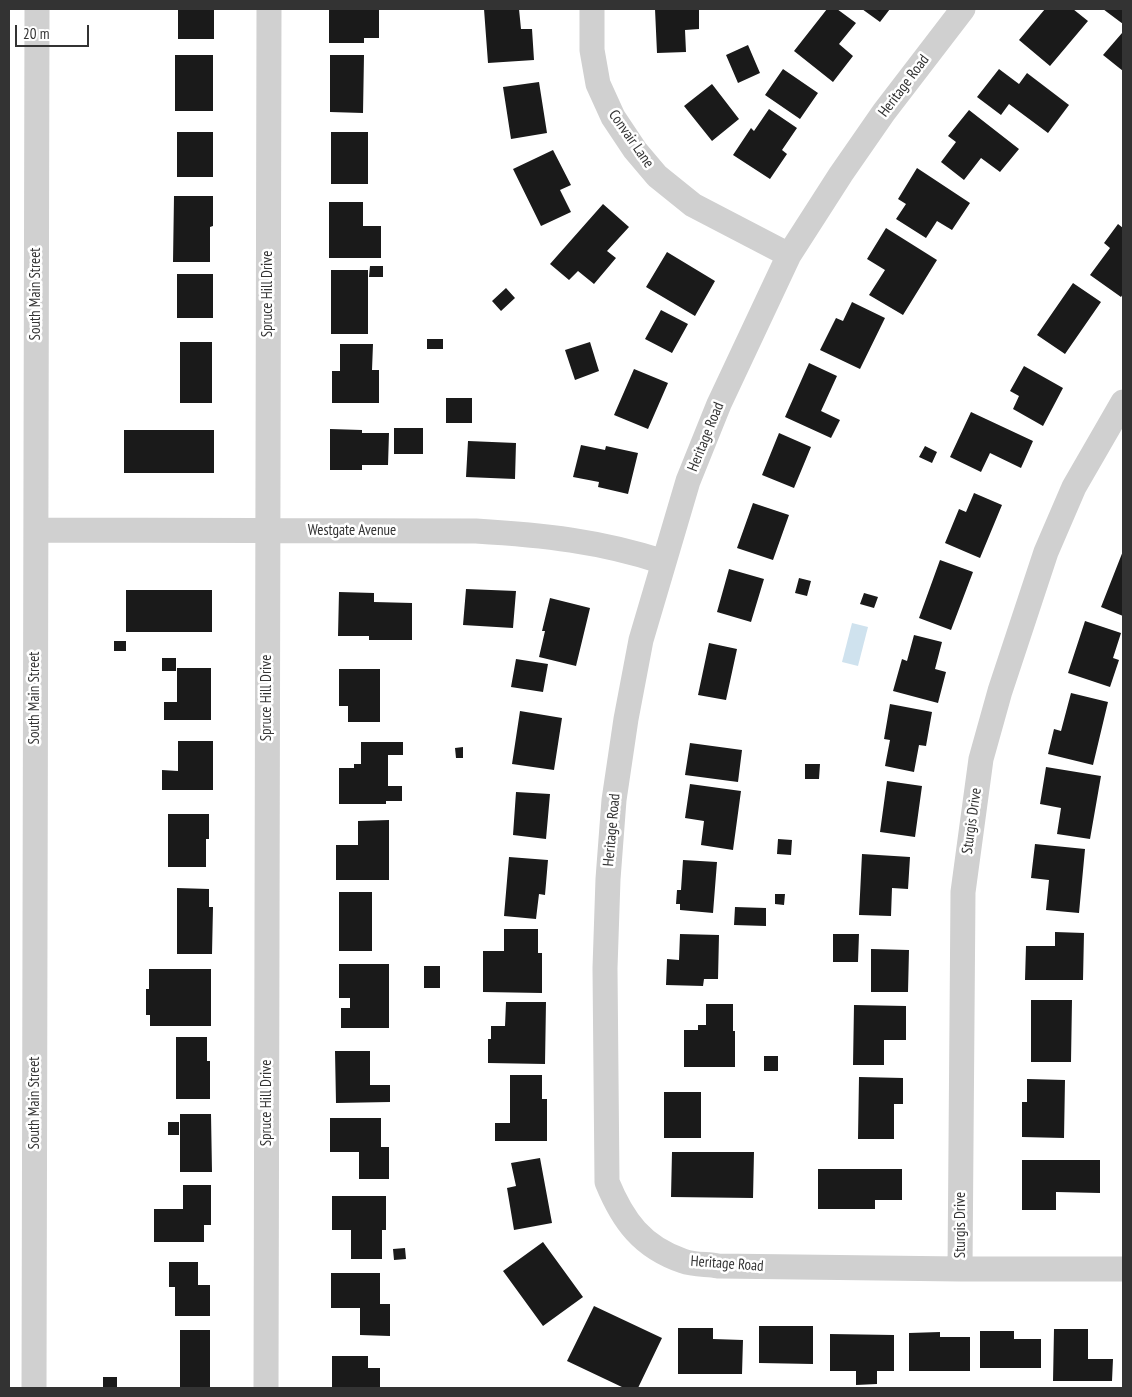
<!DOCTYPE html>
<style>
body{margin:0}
#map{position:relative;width:1132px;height:1397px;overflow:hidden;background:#fff;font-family:"PT Sans Narrow",sans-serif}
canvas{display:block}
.frame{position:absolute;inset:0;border:10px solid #333;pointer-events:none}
.scale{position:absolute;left:15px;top:25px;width:74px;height:22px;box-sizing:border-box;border:2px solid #333;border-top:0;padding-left:6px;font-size:15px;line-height:18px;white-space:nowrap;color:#333;-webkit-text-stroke:4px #fff;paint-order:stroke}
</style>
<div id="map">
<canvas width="1132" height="1397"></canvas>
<div class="frame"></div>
<div class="scale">20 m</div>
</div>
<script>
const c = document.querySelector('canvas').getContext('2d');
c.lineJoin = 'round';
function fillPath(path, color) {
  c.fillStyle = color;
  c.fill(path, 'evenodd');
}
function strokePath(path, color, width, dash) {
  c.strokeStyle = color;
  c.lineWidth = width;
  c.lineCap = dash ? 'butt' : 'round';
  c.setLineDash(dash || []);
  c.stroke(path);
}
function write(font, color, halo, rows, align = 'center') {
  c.font = font + ' "PT Sans Narrow",sans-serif';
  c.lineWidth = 5;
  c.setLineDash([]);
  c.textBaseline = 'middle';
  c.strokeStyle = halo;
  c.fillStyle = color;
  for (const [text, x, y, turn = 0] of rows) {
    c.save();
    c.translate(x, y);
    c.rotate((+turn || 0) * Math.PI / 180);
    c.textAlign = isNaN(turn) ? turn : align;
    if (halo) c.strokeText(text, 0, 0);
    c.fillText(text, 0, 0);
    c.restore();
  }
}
fillPath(new Path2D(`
 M852,623l16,4 -10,39 -16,-4z`), '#cfe2ee');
fillPath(new Path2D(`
 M178,9h36v30h-36z
 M329,9h50v29h-15v5h-35z
 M484,9h35l2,20h11l2,31 -46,3z
 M655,9h44v20l-14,1 1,22 -29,1z
 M827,9h10l19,14 -17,21 14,12 -20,26 -39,-31z
 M862,9h28l-10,13z
 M1045,9h28l15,12 -38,45 -31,-26z
 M1103,9h20v15z
 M1122,33l1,1v37l-20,-16z
 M748,45l12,28 -22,10 -12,-28z
 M175,55h38v56h-38z
 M330,55h34l-1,58 -33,-1z
 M783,69l35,24 -18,26 -35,-24z
 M999,69l20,15 8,-11 42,32 -21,28 -39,-29 -8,11 -24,-18z
 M539,82l8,51 -36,6 -8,-52z
 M712,84l27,35 -27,22 -28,-35z
 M769,109l28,19 -15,22 5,4 -17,25 -37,-24 18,-27 3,3z
 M969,110l50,39 -19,23 -19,-14 -17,22 -23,-18 15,-20 -8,-6z
 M177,132h36v45h-36z
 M331,132h37v52h-37z
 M553,150l18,35 -11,5 11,22 -30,14 -28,-57z
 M917,168l53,35 -18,27 -15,-9 -11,17 -30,-19 10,-15 -8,-5z
 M174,196h39v30l-3,1v35h-37z
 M329,202h34v24h18v32h-52z
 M603,204l26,23 -22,24 9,7 -22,26 -16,-13 -9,9 -19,-16z
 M1118,224l5,4v66l-2,3 -31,-22 20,-27 -6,-5z
 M886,228l51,32 -34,55 -34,-20 16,-25 -18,-11z
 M667,252l48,29 -20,35 -49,-29z
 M370,266h13v11h-14z
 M331,270h37v64h-37z
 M177,274h36v44h-36z
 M1073,283l28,19 -36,52 -28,-19z
 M506,288l9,10 -14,13 -9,-10z
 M852,302l33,16 -25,51 -40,-19 16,-32 7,3z
 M661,310l27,14 -16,29 -27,-14z
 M427,339h16v10h-16z
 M180,342h32v61h-32z
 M590,342l9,29 -24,9 -10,-30z
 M340,344h33l-1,26h7v33h-47v-32h8z
 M809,363l28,13 -16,35 19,9 -9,18 -46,-21z
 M1024,366l39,22 -20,38 -30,-17 6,-13 -9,-5z
 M634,369l34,14 -20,46 -34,-14z
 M446,398h26v25h-26z
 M971,412l62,29 -12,27 -31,-15 -9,19 -31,-15z
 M394,428h29v26h-29z
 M330,429l32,1v3h27l-1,32h-26v5h-32z
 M124,430h90v43h-90z
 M779,433l32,14 -17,41 -32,-13z
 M468,441l48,2 -1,36 -49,-2z
 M581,445l24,5 1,-4 32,7 -10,41 -30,-7 1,-5 -26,-5z
 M925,446l12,6 -5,11 -13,-6z
 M974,493l28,12 -22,53 -35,-15 14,-34 7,3z
 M753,503l36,12 -16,45 -36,-12z
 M1123,551v65l-22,-9z
 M940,560l33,12 -22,58 -32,-12z
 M729,569l35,10 -13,43 -34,-10z
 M799,578l12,3 -4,15 -12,-3z
 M466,589l50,2 -3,37 -50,-3z
 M126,590h86v42h-86z
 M339,592l35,1v9l38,1v37h-43v-4h-31z
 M864,593l14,4 -4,11 -14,-4z
 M550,598l40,10 -14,58 -37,-9 6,-26h-3z
 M1085,621l36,12 -8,25 6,2 -9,27 -42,-14z
 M914,635l28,7 -7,27 11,3 -8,31 -45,-12 9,-32 5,2z
 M114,641h12v10h-12z
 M709,643l28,6 -11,51 -28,-5z
 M162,658h14v13h-14z
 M516,659l32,5 -5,28 -32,-5z
 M177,668h34v52h-47v-18h13z
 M339,669h41v53h-32v-16h-9z
 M1071,693l37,9 -15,63 -45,-11 6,-25 7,2z
 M890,704l42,8 -6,34 -7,-1 -5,27 -29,-6 5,-26 -6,-1z
 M520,711l42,7 -8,52 -42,-6z
 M178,741h35v49h-51v-20l16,1z
 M361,742h42v13h-15v31h14v15h-16v3h-47v-36h15v-4h7z
 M690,743l52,7 -4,32 -53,-7z
 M463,747v11h-7l-1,-10z
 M805,764h15l-1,15h-14z
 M1046,767l55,9 -11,63 -33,-5 4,-26 -21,-4z
 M887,781l35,5 -7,51 -35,-5z
 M690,784l51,7 -8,59 -32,-5 3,-24 -19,-3z
 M516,792l34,2 -4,45 -33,-4z
 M168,814h41v25h-3v28h-38z
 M389,820v60h-53v-35h22v-24z
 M778,839l14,1 -1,15 -14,-1z
 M1035,844l50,5 -6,64 -33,-3 3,-30 -18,-2z
 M862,854l48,3 -2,32 -16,-1 -1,28 -32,-1z
 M509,857l39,3 -3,35 -6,-1 -3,25 -32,-3z
 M683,860l34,2 -4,51 -33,-3v-6h-4l1,-14h4z
 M177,888l32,1v18h4l-1,47h-35z
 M339,892h33v59h-33z
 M775,894h10l-1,11 -9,-1z
 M735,907l31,1v18l-32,-1z
 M504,929h34v24h4v40l-59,-1v-41h21z
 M1055,932l29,1 -1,47h-58l1,-34h29z
 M680,934l39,1 -1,44h-14l-1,7 -37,-1 1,-26 12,1z
 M833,934h26l-1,28h-25z
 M871,949l38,1 -1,42h-37z
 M339,964h50v64h-48v-20h9v-10h-11z
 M424,966h16v22h-16z
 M149,969h62v57h-61v-11h-4v-26h3z
 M1031,1000h41l-1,62h-40z
 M506,1002h40l-1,62 -57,-1v-24h3v-13h14z
 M706,1004h27v27h2v36h-51v-37h14v-5h8z
 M854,1005l52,1v34h-22v25h-31z
 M176,1037h31v24h3v38h-34z
 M335,1051h35v34h20v17l-54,1z
 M764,1056h14v15h-14z
 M510,1075h32v24h5v42h-52v-18h15z
 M859,1077l44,1v26h-9v35h-36z
 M1027,1079l38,1 -1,58 -42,-1v-35h5z
 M664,1092h37v46h-37z
 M180,1114h31l1,58h-32z
 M330,1118h51v29h8v32h-30v-27h-29z
 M168,1122h11v13h-11z
 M672,1152h82l-1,46 -82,-1z
 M540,1158l12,65 -38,7 -7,-42 9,-2 -5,-23z
 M1022,1160h78v33l-44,-1v18h-34z
 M818,1169h84v31h-27v9h-57z
 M183,1185h28v40h-7v17h-50v-33h29z
 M332,1196h54v34h-4v29h-31v-29h-19z
 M543,1242l40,55 -40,29 -40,-55z
 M405,1248l1,11 -12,1 -1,-11z
 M169,1262h29v23h12v31h-35v-29h-6z
 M331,1273h49v31h10v32l-30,-1v-27h-29z
 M594,1306l68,32 -24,50h-14l-57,-27z
 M759,1326h54v38l-54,-1z
 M678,1328h35v11l30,1 -1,34h-64z
 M1054,1329h34v30h25l-1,22h-59z
 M180,1330h30v58h-30z
 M980,1331h34v8h27v29h-61z
 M940,1332v5h30v34h-61v-38z
 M830,1334l64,1v36h-17v13l-21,1v-14h-26z
 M332,1356h36v12h12v20h-48z
 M103,1377h14v11h-14z`), '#1a1a1a');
strokePath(new Path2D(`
 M592,9v41l6,34 15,33 22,33 22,26 36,29 96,50
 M963,9l-79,103 -43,62 -52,81 -70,149 -31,77 -47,159 -15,79 -12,81 -6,79 -3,89 2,214c16,39 35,65 76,79 11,4 24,3 35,5l242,3h163
 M36,530l440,1c67,4 124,10 188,31
 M960,1269l3,-377 18,-133 19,-68 46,-139 28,-65 49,-85
 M34,1388l3,-1379
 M266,1388l3,-1379`), '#d0d0d0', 25);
write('15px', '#333', '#fff', [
 ["Heritage Road",904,86,-53],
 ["Convair Lane",631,139,55],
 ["South Main Street",36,294,-90],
 ["Spruce Hill Drive",268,294,-90],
 ["Heritage Road",706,437,-68],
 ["Westgate Avenue",352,531],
 ["South Main Street",35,698,-90],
 ["Spruce Hill Drive",267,698,-90],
 ["Sturgis Drive",972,821,-82],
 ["Heritage Road",612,830,-85],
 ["South Main Street",35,1103,-90],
 ["Spruce Hill Drive",267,1103,-90],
 ["Sturgis Drive",961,1225,-90],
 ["Heritage Road",727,1264,4]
]);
</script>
